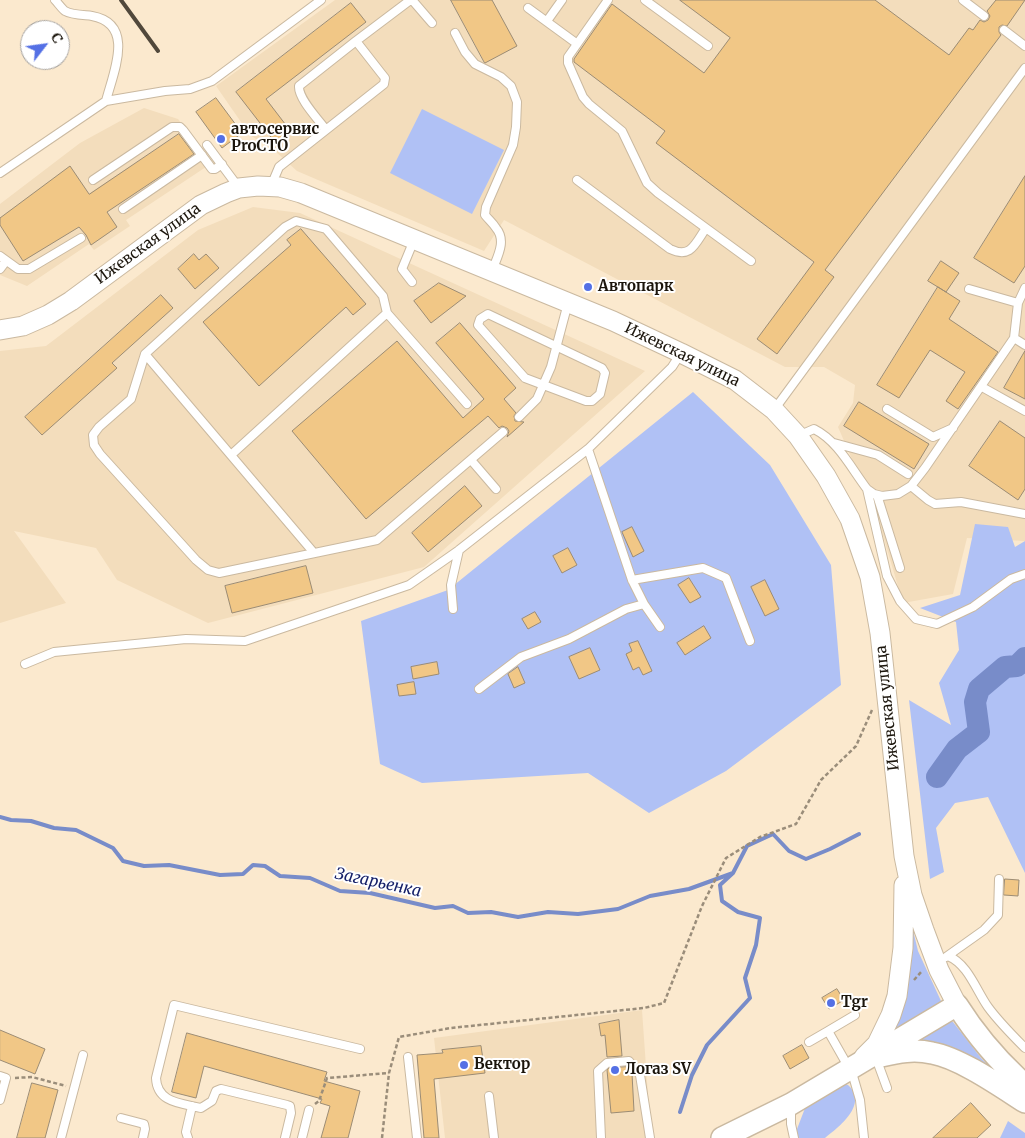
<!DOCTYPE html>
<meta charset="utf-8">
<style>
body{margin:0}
#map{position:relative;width:1025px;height:1138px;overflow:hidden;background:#fbe9ce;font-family:Merriweather,serif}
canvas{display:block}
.north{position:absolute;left:20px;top:20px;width:50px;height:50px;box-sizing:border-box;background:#fff;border:1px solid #a4a19e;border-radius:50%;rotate:60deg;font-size:14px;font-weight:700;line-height:20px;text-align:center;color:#1b150c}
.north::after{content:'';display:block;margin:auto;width:18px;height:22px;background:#5470e5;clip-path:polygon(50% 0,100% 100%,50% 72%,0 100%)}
</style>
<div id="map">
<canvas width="1025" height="1138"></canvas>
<div class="north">С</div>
</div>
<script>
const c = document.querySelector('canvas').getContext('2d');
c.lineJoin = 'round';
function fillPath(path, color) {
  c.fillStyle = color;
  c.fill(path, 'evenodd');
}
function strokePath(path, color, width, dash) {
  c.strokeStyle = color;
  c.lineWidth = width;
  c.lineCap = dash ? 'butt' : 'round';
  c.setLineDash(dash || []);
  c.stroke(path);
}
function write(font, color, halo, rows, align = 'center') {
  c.font = font + ' Merriweather,serif';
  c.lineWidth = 4;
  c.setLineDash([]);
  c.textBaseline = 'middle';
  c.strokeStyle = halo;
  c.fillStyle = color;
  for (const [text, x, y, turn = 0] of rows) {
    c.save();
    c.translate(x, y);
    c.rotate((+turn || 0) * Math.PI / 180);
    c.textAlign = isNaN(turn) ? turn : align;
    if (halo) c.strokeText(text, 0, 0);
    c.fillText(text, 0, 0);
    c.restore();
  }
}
fillPath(new Path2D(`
 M335,0h690v541l-58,-3 -14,56 -50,9 -25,-84 -40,-92 15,-24 2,-18 -31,-18h-39l-281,-147 -20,31 -187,-80 -21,-19 -26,-17 -34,-49z
 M144,108l34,11 34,44 -86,57 4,6 -36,24 -5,-6 -62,42 -27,-11v-71l80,-61z
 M253,207l47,6 345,158 -221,196 -216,56 -91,-43 -21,-32 -82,-17 52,72 -66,20v-272l46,-5 152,-116z
 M642,1010l9,128h-206l-11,-100z`), '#f3ddbc');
fillPath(new Path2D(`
 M422,109l82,41 -32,64 -82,-41z
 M693,392l77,73 61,100 10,120 -115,86 -77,42 -61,-40 -166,10 -42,-19 -19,-143 87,-31z
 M975,524l33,3 7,20 10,-6v332l-37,-76 -33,6 -19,25 8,44 -14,7 -21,-179 42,25 -12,-42 20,-33 -3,-28 -36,-14 40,-13z
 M912,926l6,25 23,50 -1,6 -51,29z
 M947,1019l6,3 28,36 21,21 -95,-36z
 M842,1083l6,2c21,19 -9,42 -23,53h-28v-9l10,-26z
 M1008,1121l17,12v5h-25z`), '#b0c1f5');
strokePath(new Path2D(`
 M0,817l11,3 20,1 23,7 22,2 37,18 10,13 21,5 25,-1 51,10 23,-1 10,-9 12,1 15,10 30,2 30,13 30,2 65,15 18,-2 15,7 23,-1 27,5 30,-5 30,2 40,-5 32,-13 39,-7 44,-16
 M680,1112l12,-37 15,-30 43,-47 -5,-20 11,-33 4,-27 -22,-6 -16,-11 -2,-16 13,-12 14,-27 26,-12 16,17 17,8 24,-10 29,-15`), '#788cc9', 4);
strokePath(new Path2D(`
 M937,777l20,-28 22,-17 -4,-30 4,-13 26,-22 12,-1 8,-8`), '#788cc9', 22);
const building = new Path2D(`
 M451,0h41l25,46 -32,17z
 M680,0h195l74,55 20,-27 4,2 7,-10 4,2 4,-2 2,-4 -3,-5 9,-11h29l-18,26 -5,-1 -3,2v5l2,3 -176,235 9,7 -57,77 -20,-15 57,-77 -158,-119 9,-12 -91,-69v-3l38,-55 92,69 26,-35z
 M351,3l15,19 -100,77 26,34 -15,12 -41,-53z
 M216,98l26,35 -20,15 -26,-36z
 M179,134l15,20 -87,58 10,15 -26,18 -5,-10 -7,-8 -56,34 -23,-36v-7l70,-52 19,28z
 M1025,176v90l-11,17 -40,-25z
 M301,229l65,75 -13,11 -7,-8 -87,79 -56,-64 88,-77 -4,-5z
 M194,254l5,6 7,-6 13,14 -24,21 -17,-20z
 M941,261l18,12 -13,19 -18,-11z
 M439,283l27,13 -35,27 -17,-22z
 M938,287l22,14 -11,18 49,33 -40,57 -12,-8 19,-29 -35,-22 -31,48 -22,-13z
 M161,295l12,13 -61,55 5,5 -75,67 -17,-18z
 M460,323l56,65 -12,11 12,14 -2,3 1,5 9,1 -17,15 2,-6 -2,-3 -5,-2 -3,2 -11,-12 -122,103 -74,-88 105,-90 66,77 21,-19 -48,-56z
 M1025,351v48l-21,-11z
 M859,402l70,42 -15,25 -70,-43z
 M1000,421l25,17v51l-7,11 -49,-34z
 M465,486l17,20 -54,46 -16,-19z
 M632,527l12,24 -11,6 -11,-25z
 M568,548l9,17 -15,8 -9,-17z
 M306,566l7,27 -81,20 -7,-27z
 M689,578l12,19 -11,6 -12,-18z
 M765,580l14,29 -14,7 -14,-29z
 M535,612l6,10 -13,7 -6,-10z
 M704,626l7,12 -26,17 -8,-12z
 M638,641l14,30 -9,4 -4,-8 -6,3 -7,-16 6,-3 -3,-7z
 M590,648l10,22 -21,9 -10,-22z
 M437,662l2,12 -26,5 -2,-12z
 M518,667l7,16 -11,5 -6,-14z
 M414,682l2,12 -17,2 -2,-11z
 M1005,879l14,1 -1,16 -14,-1z
 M837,989l7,11 -15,9 -7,-11z
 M619,1020l3,36 -15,1 -2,-22 -4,1 -2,-12z
 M0,1030l45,19 -10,25 -35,-14z
 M187,1033l140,39 -3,9 36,10 -12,47h-27l9,-32 -10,-3 2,-4 -118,-33 -8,32 -24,-6z
 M802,1045l7,13 -19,11 -7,-13z
 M481,1046l4,27 -51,6 5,59h-15l-7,-83 26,-2 -1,-3z
 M626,1067l6,7 2,37 -23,2 -4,-43 2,-2z
 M32,1083l26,7 -13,48h-28z
 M971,1103l20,22 -14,13h-44z`);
fillPath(building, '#f1c786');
strokePath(building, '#9c8c74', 1);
const service = new Path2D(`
 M55,0c3,3 7,9 10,11 7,4 20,4 27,5 44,8 21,57 14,85
 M608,0l-40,57v6l15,34 6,7 33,27 25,52 11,10 93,68
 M645,0l63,46
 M963,0l21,16
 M528,8l48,35
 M547,21l15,-21
 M1004,30l21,16
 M455,33l10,19 10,12 26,13 10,9 6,16 -1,25 -3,18 -27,62 -1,8c4,5 8,8 11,13 11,13 1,29 -4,43
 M326,130c-7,-10 -28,-31 -27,-44l57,-45
 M207,145l32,43
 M0,173l106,-72 59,-10 25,-2 22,-8 109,-81
 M93,180l79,-53h8l3,3 29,39h3l7,-5
 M577,180l93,69c21,10 25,-5 36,-21
 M271,186l8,-19 105,-83 1,-6 -4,-5 -25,-32 53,-40h4l19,22
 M123,209l79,-54
 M0,256l18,13h11l52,-31
 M0,269l6,-8
 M412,282l-10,-13 12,-29
 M969,289l49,14
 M387,313l80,91
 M488,314l114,54 3,5 -5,21 -8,7h-6l-61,-23 -47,-53 2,-6z
 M1014,338l11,7
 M145,354l169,199
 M982,387l43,24
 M887,409l46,28 20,-9
 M774,410l251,-342
 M519,417l18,-18 14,-32 17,-64
 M798,436l16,-7c24,12 37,39 53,60l7,5 8,2 16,-2 13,-8 14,-18 89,-130 4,-35 7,-15
 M834,443l44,12 30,19
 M588,449l44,131 12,24 16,23
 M231,455l156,-142 -4,-17 -57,-67 -30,-8 -11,6 -140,127 -14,45 -32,28 -6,8 1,10 6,9 96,106 12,10 11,3 158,-33 126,-108
 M471,460l25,29
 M911,486l17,14 7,4 26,-2 64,12
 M867,489l20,87 13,25 16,18 21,5 36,-17 38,-28 14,-5
 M877,495l23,73
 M632,580l71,-12 23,10 24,63
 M453,609l-2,-24 8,-35
 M25,664l29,-12 132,-13 59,2 164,-56 50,-35 129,-101 84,-82 9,-14
 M479,689l42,-32 48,-18 57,-30 18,-5
 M948,956c20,8 28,34 40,51 11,15 24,28 37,41
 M946,957l38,-27 14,-15 1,-36
 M809,1042l19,-11
 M408,1057l9,81
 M876,1058l11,30
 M849,1068l-21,-37 27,-16
 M851,1069l9,31 4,38
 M0,1076l6,2 -6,22
 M489,1096l5,42
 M791,1106v18l3,14
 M121,1118l23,6 1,5 -2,9
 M61,1138l22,-83
 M188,1138l-2,-6 6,-26
 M285,1138l6,-25 -1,-7 -3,-1 -66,-16 -5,2 -4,10 -11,7c-20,-5 -44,-5 -45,-30l18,-73 186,44
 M302,1138l7,-28
 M601,1138l-3,-67 9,-8 22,-2 11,14 10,63`);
const tertiary = new Path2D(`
 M0,330l23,-4 25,-11 23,-14 130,-96 25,-12 13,-5 19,-2 22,1 21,6 312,128 68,32 54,27 39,30 24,26 28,40 24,43 20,58 10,56 24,223 8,39 12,35 15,40 18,35
 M864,1057l13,-13 14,-29 6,-19 6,-48 1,-63`);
const secondary = new Path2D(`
 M881,1056c17,-4 33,-7 51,-3 28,5 68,33 93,49
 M722,1138l69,-34 166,-99c19,30 41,56 68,80`);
strokePath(service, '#cab9a0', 10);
strokePath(tertiary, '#cab9a0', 21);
strokePath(secondary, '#cab9a0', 24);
strokePath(new Path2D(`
 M914,980l8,-9
 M15,1078l17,-1 34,9
 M315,1104l4,-3 8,-23 62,-5
 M382,1138l7,-65 10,-36 52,-9 193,-20 20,-5 38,-97 24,-48 34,-21 36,-13 25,-44 35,-34 16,-36`), '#9a8d7a', 2.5, [4, 2.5]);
strokePath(service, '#fff', 8);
strokePath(tertiary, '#fff', 19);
strokePath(secondary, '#fff', 21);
strokePath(new Path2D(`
 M121,0l37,51`), '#51483b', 4);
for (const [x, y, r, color] of [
 [221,139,5,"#5470e5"],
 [588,287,5,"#5470e5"],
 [831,1003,5,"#5470e5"],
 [464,1065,5,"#5470e5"],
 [615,1070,5,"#5470e5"]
]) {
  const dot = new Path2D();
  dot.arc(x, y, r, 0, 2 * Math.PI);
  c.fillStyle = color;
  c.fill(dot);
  strokePath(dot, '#fff', 2);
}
write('bold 15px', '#1b150c', '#fff', [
 ["автосервис",231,130],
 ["ProСТО",231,147],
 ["Автопарк",598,287],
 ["Tgr",841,1003],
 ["Вектор",474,1065],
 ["Логаз SV",625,1070]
], 'left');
write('15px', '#1b150c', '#fff', [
 ["Ижевская улица",148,244,-36],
 ["Ижевская улица",682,355,26],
 ["Ижевская улица",888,708,-96]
]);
write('italic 16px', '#162169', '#fff', [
 ["Загарьенка",378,883,12]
]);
</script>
